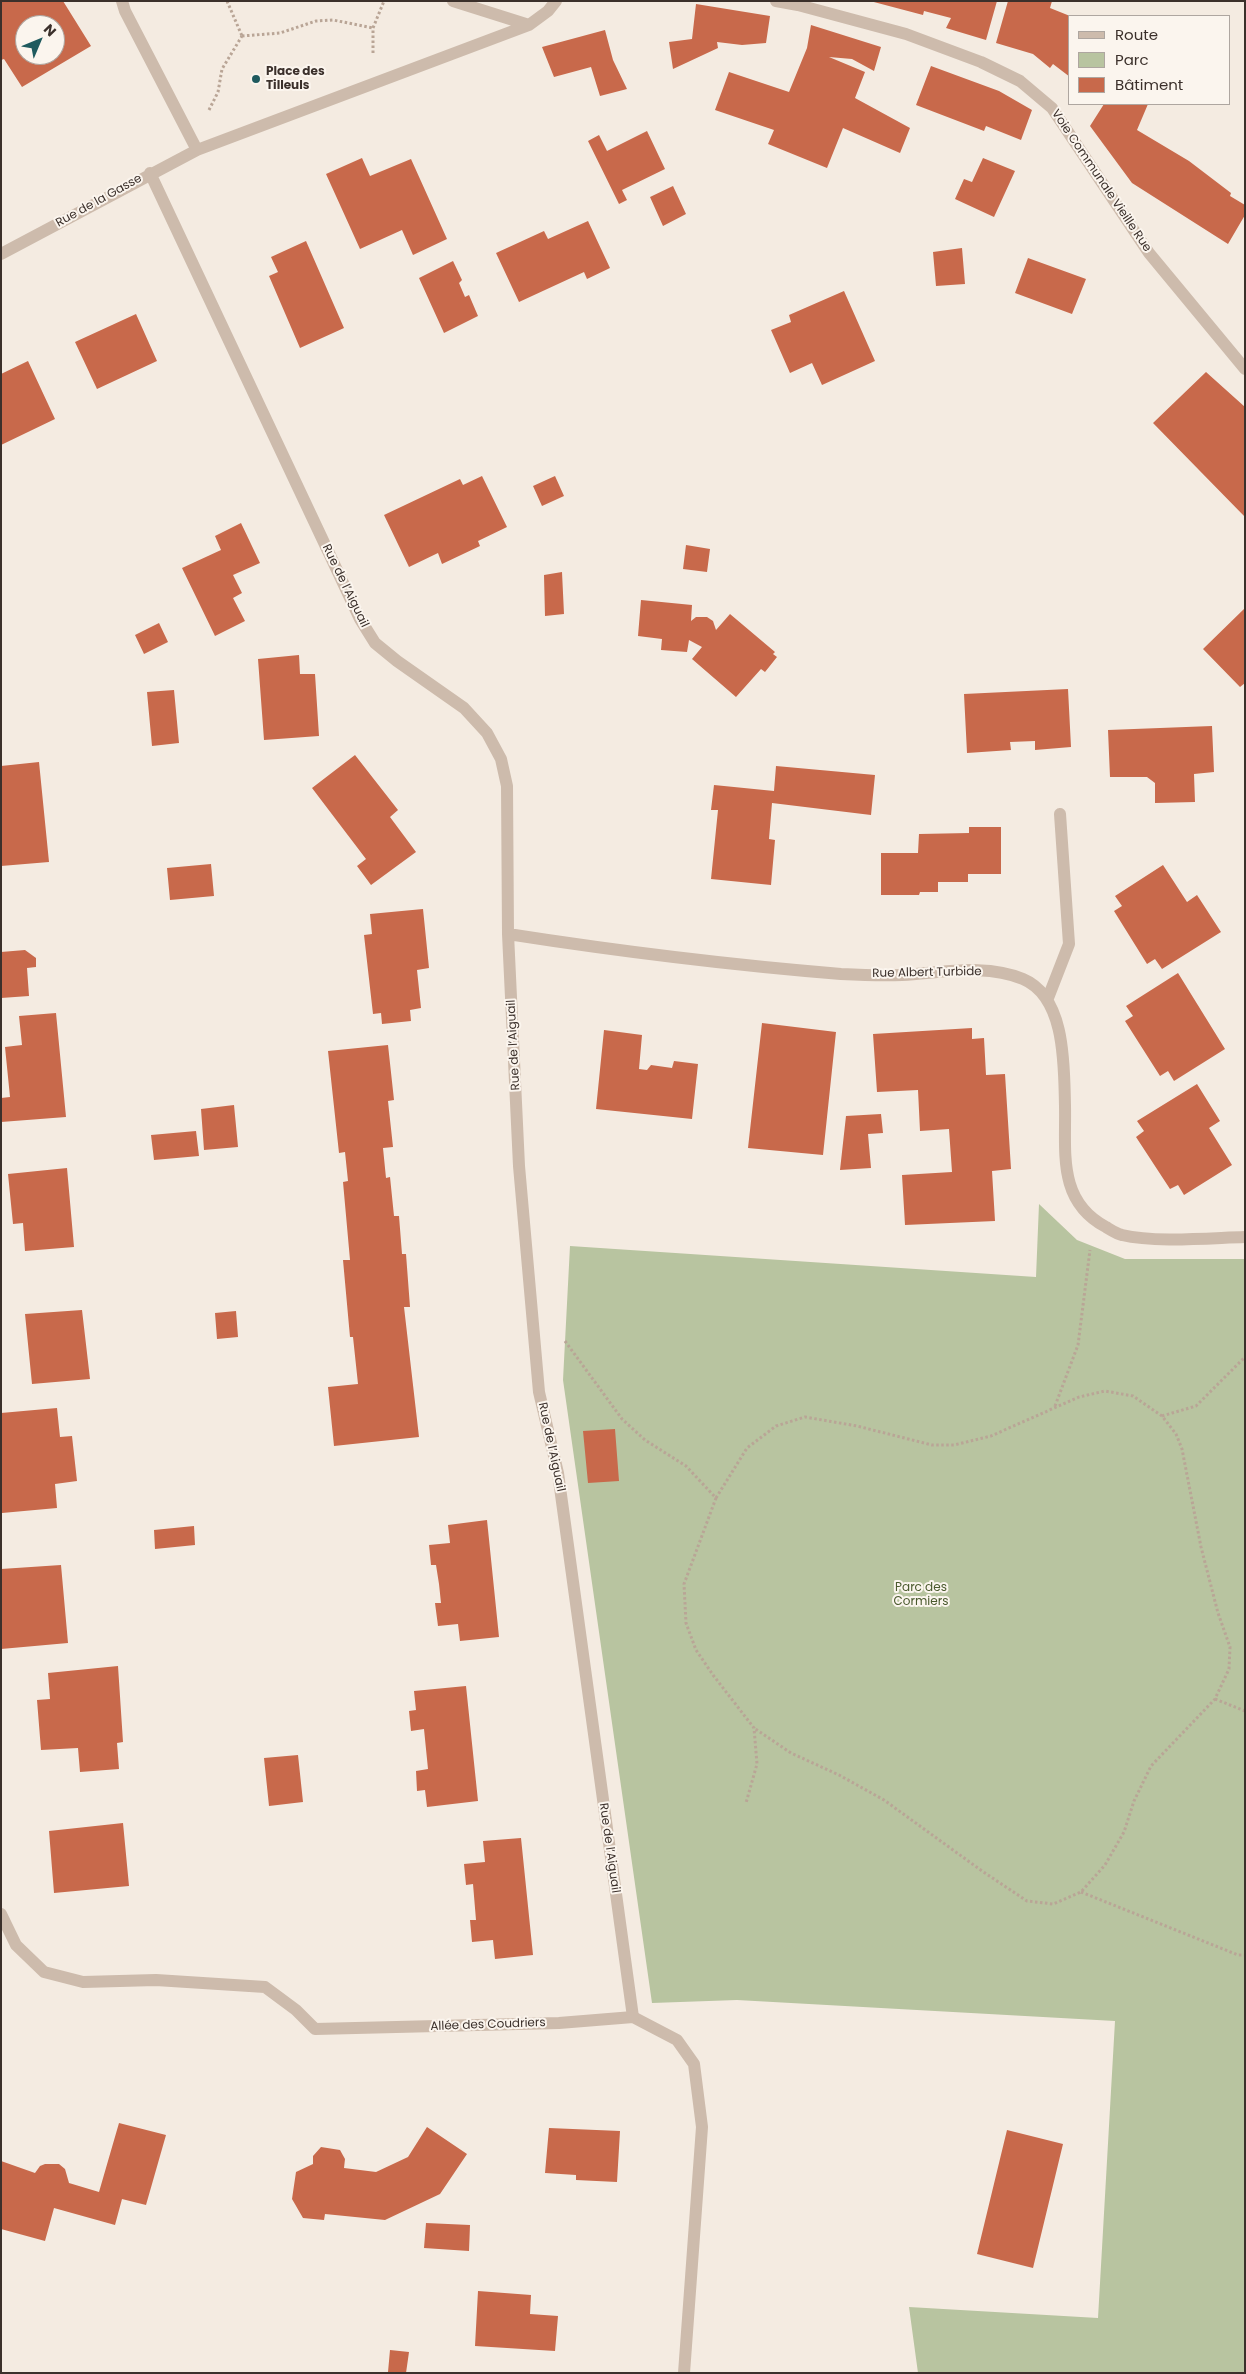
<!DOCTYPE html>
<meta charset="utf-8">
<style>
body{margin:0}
#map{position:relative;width:1246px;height:2374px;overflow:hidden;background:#f4ebe1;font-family:Poppins,sans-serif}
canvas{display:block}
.frame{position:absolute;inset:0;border:2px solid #3b302b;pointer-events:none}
.legend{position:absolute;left:1068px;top:15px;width:162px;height:90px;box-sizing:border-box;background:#fbf5ee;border:1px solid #aea6a0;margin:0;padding:6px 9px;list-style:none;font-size:15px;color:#3b302b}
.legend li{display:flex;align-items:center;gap:10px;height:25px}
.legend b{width:25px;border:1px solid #aea6a0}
.north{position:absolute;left:15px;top:15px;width:50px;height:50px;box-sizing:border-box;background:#fbf5ee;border:1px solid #aea6a0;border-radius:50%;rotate:45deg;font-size:14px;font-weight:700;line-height:20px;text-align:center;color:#3b302b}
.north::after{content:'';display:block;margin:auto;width:18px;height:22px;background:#1f5a5e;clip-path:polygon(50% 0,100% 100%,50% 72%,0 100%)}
</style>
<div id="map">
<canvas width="1246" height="2374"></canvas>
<div class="frame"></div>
<ul class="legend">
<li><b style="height:6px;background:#cdbbac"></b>Route</li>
<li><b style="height:14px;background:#b8c4a0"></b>Parc</li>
<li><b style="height:14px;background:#c8694b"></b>Bâtiment</li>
</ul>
<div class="north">N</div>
</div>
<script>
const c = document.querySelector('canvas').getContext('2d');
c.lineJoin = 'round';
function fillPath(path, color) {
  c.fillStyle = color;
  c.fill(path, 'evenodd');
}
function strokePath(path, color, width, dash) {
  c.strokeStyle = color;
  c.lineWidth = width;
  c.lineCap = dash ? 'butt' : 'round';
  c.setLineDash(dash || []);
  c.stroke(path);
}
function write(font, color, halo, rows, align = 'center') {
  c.font = font + ' Poppins,sans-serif';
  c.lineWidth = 4;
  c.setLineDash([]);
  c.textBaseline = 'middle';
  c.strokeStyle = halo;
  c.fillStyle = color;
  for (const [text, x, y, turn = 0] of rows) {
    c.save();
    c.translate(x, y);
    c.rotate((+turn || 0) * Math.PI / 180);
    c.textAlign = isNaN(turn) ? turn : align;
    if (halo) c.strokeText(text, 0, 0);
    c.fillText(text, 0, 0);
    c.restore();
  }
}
fillPath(new Path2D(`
 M1039,1204l38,36 48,19h120v1114h-327l-9,-66 189,11 17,-297 -378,-21 -85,3 -89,-623 7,-134 466,31z`), '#b8c4a0');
fillPath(new Path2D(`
 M1,1h62l28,45 -69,41 -18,-28 -3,1zM25,25h30v30h-30z
 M870,1h127l-11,39 -40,-12 5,-10 -27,-7 -1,4z
 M1008,1h44l-2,7 20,8v61l-17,-13 -3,4 -17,-14 -37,-11z
 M696,4l74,12 -4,27 -24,2 -25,-3 1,6 -45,21 -4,-27 23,-3z
 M811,25l70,22 -7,24 -22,-12 -23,-2 36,15 -10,26 55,30 -10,25 -57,-25 -16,40 -59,-24 6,-14 -59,-20 14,-38 60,20 18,-44z
 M605,30l8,30 14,29 -27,7 -9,-29 -37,10 -12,-30z
 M931,66l68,25 33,19 -11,30 -35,-14 -2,5 -68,-26z
 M1104,104h44l-11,26 52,31 42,32 -1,3 15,9v10l-17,29 -96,-61 -42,-57z
 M647,131l18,38 -43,21 5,10 -8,4 -31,-63 11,-6 8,16z
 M362,158l8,18 41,-17 36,80 -34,16 -11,-25 -42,19 -34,-75z
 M983,158l32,13 -21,46 -39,-18 9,-20 8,3z
 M673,186l13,28 -23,12 -13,-29z
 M588,221l22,47 -23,11 -3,-7 -65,30 -23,-49 48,-22 4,8z
 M306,241l38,87 -44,20 -31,-72 9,-4 -7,-15z
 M962,248l3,36 -29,2 -3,-34z
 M1028,258l58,21 -14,35 -57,-21z
 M453,261l9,19 -3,3 6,14 4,-2 9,21 -34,17 -25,-55z
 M844,291l31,70 -53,24 -10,-22 -22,10 -19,-43 20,-8 -2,-7z
 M136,314l21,47 -60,28 -22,-47z
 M28,361l27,58 -54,26v-71z
 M1206,372l39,35v110l-92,-94z
 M482,476l25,51 -29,14 2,5 -38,18 -4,-11 -29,14 -25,-52 76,-36 3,6z
 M555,476l9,20 -22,10 -9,-20z
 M241,523l19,40 -27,12 9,18 -9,5 12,23 -30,15 -33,-68 39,-18 -6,-14z
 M686,545l24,4 -3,23 -24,-3z
 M562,572l2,42 -19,2 -1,-41z
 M641,600l51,5 -1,16 5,-4h11l6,4 3,9 14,-16 45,38 -2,2 4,3 -12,15 -4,-3 -25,28 -44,-38 10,-12 -13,-7 -2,12 -26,-2 1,-11 -24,-3z
 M1245,608v75l-5,4 -37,-38z
 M159,623l9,19 -24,12 -9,-19z
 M299,655l1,19h15l4,62 -55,4 -6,-81z
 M1068,689l3,58 -36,3v-9l-25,1 1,8 -44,3 -3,-59z
 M174,690l5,53 -27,3 -5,-54z
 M1212,726l2,46 -20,2 1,28 -40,1v-20l-8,-6h-37l-2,-47z
 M355,755l43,55 -8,7 26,35 -45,33 -14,-19 9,-7 -54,-71z
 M39,762l10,100 -48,4v-100z
 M776,766l99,9 -4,40 -99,-12 -3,36 6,1 -4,45 -60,-6 7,-69h-7l3,-25 60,6z
 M969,827h32v47h-33v8h-30v10h-18l-1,3h-38v-42h37l1,-19 50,-1z
 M211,864l3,32 -44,4 -3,-32z
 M1163,865l24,37 10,-7 24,37 -59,37 -7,-10 -8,5 -33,-53 8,-5 -7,-10z
 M423,909l6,59 -12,2 4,38 -11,2 1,11 -29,3 -1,-11 -8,1 -9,-79 8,-1 -2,-20z
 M25,950l11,8v9l-9,1 2,28 -28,2v-46z
 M1178,973l47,76 -51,32 -6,-10 -8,5 -35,-55 8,-5 -7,-10z
 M56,1013l10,104 -65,5v-24l9,-1 -5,-50 17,-2 -3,-29z
 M762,1023l74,9 -13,123 -75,-7z
 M972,1028v11l12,-1 2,37 19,-1 6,95 -19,2 3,50 -90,4 -3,-50 50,-3 -3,-43 -29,2 -2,-41 -41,2 -4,-58z
 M604,1030l38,5 -3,34 8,1 4,-5 21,3 2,-7 24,3 -6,55 -96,-10z
 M388,1045l6,55 -6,1 5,46 -10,1 3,30 4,-1 4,39h5l3,38h4l4,53h-6l15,130 -85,9 -6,-59 30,-3 -5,-47h-3l-7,-77h7l-7,-78 5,-1 -3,-29 -6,1 -11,-102z
 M1197,1084l23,37 -11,7 23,37 -48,30 -6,-10 -8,4 -34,-52 8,-6 -7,-10z
 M234,1105l4,42 -34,3 -3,-41z
 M881,1114l2,19 -15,1 3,34 -31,2 6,-54z
 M196,1131l3,25 -45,4 -3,-25z
 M67,1168l7,79 -49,4 -2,-28 -10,1 -5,-50z
 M82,1310l8,69 -58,5 -7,-70z
 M236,1311l2,26 -21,2 -2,-26z
 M57,1408l3,29 12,-1 5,45 -22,3 2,24 -55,5 -1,-100z
 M615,1429l4,52 -31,2 -5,-52z
 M487,1520l12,117 -39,4 -2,-17 -20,2 -3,-23h6l-2,-19 -3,-19h-5l-2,-20 21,-2 -2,-18z
 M194,1526l1,19 -40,4 -1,-19z
 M61,1565l7,78 -67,6v-80z
 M118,1666l5,76 -6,1 2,26 -39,3 -2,-24 -37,2 -4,-50 13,-1 -2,-26z
 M466,1686l12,115 -51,6 -2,-17 -8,1 -1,-20 12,-2 -4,-40 -13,2 -2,-20 7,-1 -2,-19z
 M298,1755l5,47 -34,4 -5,-48z
 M123,1823l6,63 -75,7 -5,-62z
 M521,1838l12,117 -38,4 -2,-19 -21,2 -2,-22h6l-3,-36 -7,1 -2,-21 21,-2 -2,-21z
 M119,2123l47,12 -20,70 -24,-6 -7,26 -61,-17 -9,33 -44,-12v-68l34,12 5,-7 5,-2h14l6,5 4,14 30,9z
 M427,2127l40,27 -27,40 -55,26 -60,-6 -1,6 -21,-2 -11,-19 4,-27 17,-8v-8l8,-9 19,3 5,9 -1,9 32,4 32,-15z
 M549,2128l71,3 -3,51 -41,-2v-5l-31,-2z
 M1007,2130l56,14 -30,124 -56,-14z
 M426,2223l44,2 -1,26 -45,-3z
 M478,2291l53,4 -1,19 28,2 -3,35 -80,-5z
 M390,2350l19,2 -3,21 -18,-1z`), '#c8694b');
strokePath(new Path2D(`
 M227,1l15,35
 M242,36l38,-3 36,-12 17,-1 40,8
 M373,53v-25l11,-27
 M209,110l9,-18 4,-23 20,-33
 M565,1341l57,78 23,21 41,26 30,32 -32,86 2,39 10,27 17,25 41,53 3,36 -11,39
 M1055,1406l23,-61 12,-95
 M1162,1416l34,-10 49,-49
 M716,1498l31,-50 29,-22 29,-9 52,9 75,19h22l37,-9 88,-39 26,-6 28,5 29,20 14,18 6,15 19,98 17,66 12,34 -1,22 -14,30 -64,67 -17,35 -10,31 -19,33 -24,27 -28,12 -26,-3 -45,-30 -98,-71 -45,-25 -48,-22 -37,-25
 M1215,1699l30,12
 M1081,1892l157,63h7`), '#b9a596', 3, [2.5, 2.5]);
strokePath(new Path2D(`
 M1,1914l15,31 28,27 39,10 73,-2 109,7 31,23 19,19 244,-6 74,-6 44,23 17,24 8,63 -18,246`), '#cdbbac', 12);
strokePath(new Path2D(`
 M122,1l3,10 72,139
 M453,1l76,24
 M776,1l22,4 108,29 75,28 39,19 32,27 97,145 96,116
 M150,173l210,446 15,24 22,18 67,47 23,25 14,26 6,27 1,148 11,232 20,226 19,81 75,544
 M1,254l196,-104 332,-125 19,-14 8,-10
 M508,934c109,17 223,31 333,40 19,1 41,2 61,1 39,-2 84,-12 121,4 43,18 41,87 42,127 1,46 -8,95 41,121 5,3 11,7 16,8 33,8 88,3 123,2
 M1048,998l21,-54 -9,-130`), '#cdbbac', 12);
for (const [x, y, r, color] of [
 [256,79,5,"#1f5a5e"]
]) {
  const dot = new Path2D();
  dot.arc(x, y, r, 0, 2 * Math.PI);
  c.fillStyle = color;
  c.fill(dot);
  strokePath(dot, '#fbf5ee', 2);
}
write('bold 12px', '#3b302b', '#fbf5ee', [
 ["Place des",266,72],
 ["Tilleuls",266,86]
], 'left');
write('12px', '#3b302b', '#fbf5ee', [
 ["Voie Communale Vieille Rue",1101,181,56],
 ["Rue de la Gasse",99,201,-29],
 ["Rue de l’Aiguail",345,586,64],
 ["Rue Albert Turbide",927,973,-1],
 ["Rue de l’Aiguail",514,1045,-93],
 ["Rue de l’Aiguail",551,1447,78],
 ["Rue de l’Aiguail",609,1848,82],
 ["Allée des Coudriers",488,2025,-2]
]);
write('12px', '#4a5a2e', '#fbf5ee', [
 ["Parc des",921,1588],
 ["Cormiers",921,1602]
]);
</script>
